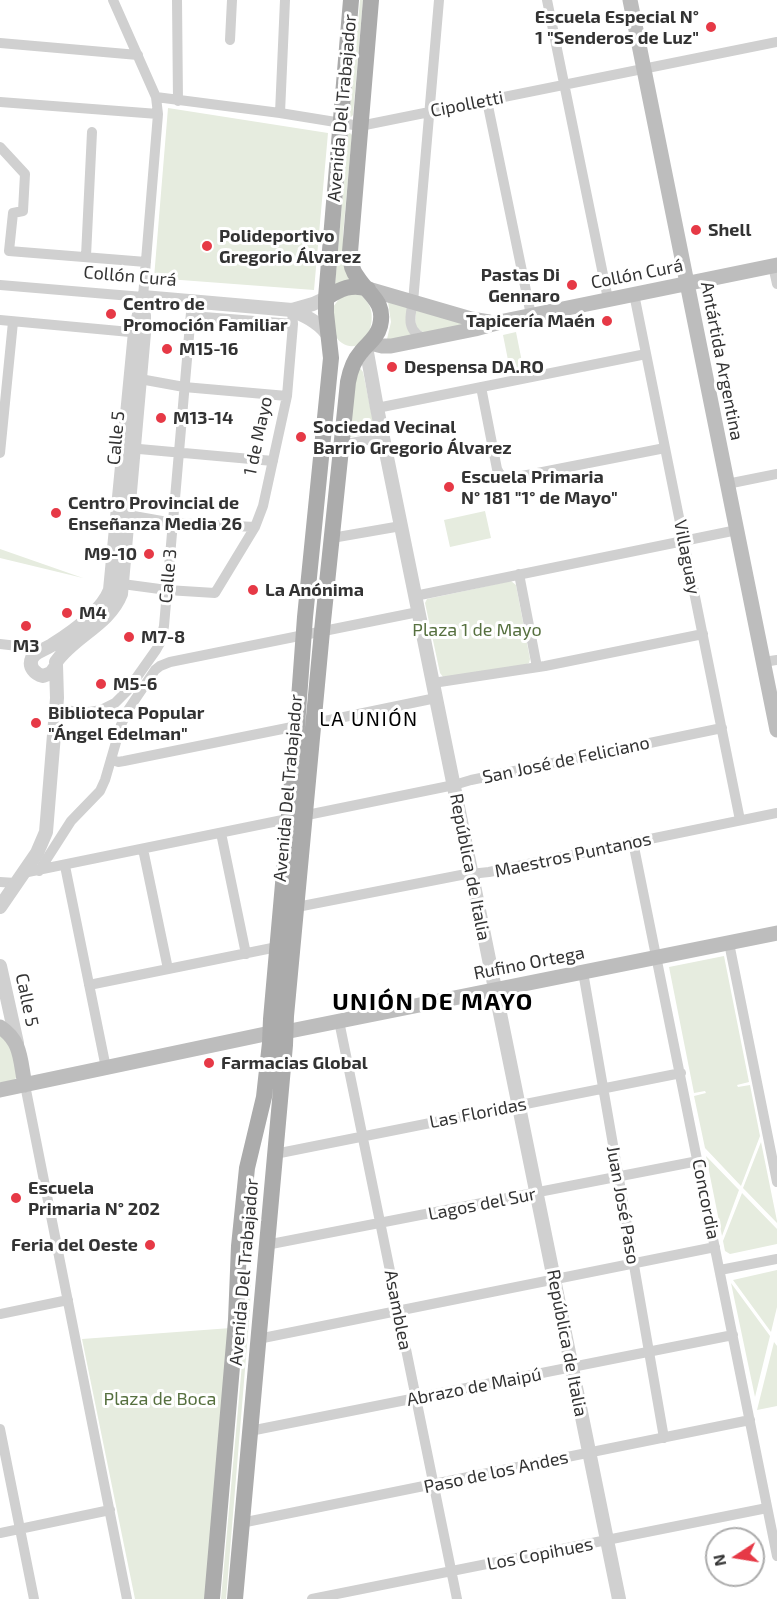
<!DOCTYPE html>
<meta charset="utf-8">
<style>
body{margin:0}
#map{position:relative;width:777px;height:1599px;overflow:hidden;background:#fff;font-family:"Exo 2",sans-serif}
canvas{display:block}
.north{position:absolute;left:705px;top:1527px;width:60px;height:60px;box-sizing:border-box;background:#fff;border:2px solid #adadad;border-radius:50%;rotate:258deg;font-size:16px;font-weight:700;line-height:24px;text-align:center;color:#333}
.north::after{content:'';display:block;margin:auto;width:21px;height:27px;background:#e63946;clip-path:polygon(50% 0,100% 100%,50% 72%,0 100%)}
</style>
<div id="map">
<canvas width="777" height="1599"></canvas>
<div class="north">N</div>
</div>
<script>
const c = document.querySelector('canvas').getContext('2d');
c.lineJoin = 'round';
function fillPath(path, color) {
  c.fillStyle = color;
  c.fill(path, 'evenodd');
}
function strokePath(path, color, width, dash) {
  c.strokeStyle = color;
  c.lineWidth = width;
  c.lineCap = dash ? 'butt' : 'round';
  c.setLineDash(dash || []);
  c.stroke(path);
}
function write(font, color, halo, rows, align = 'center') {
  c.font = font + ' "Exo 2",sans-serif';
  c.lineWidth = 6;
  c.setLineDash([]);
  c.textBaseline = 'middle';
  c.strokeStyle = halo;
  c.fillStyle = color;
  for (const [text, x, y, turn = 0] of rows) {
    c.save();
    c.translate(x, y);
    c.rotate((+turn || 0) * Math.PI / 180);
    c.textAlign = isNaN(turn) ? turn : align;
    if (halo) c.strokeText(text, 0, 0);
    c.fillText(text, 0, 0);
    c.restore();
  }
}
fillPath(new Path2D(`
 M360,0h3l-10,115 -2,2 -2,-1z
 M168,108l160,25 -14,157 -160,-12z
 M350,133l2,2 -9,100v9l10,37 -18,4 13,-151z
 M360,293c3,4 7,8 9,12 9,17 -5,52 -27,38 -3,-2 -5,-4 -6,-7 -3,-9 -2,-20 -3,-29l9,-12z
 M388,302l19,3 6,30 -23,7 -3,-3 4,-17z
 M416,310l60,14 -50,10 -11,-7z
 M516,332l8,40 -13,3 -8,-40z
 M360,368l3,4 11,54v4l-6,4 -18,3 2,-61z
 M485,511l6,27 -41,9 -6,-27z
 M0,549l83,29 -83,-20z
 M511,581l5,4 14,74 -1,4 -4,2 -82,12 -3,-4 -15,-70 2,-4z
 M724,956l25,126 -12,3 1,2 12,-2 10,51 -19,50 -36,-38 -11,-52 12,-3 -1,-2 -11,2 -25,-126z
 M0,1030l8,8 9,35 -2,8 -13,2 -2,-1z
 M761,1142l16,79v2l-34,-35z
 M706,1156l33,34 -17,46z
 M742,1193l35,36v15l-47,10 -5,-3 -2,-10z
 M251,1263l-1,46 -24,290h-5z
 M777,1270v37l-6,25 -38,-52z
 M731,1283l39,53 -15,61z
 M231,1328l-23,271h-73l-53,-260z
 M774,1342l3,4v60l-20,4z`), '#e6ecdf');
strokePath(new Path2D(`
 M177,0l1,101
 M547,0l61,299
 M230,40l2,-40
 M0,43l138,12
 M156,97l124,16 80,13 417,-84
 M487,101l44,214
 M0,102l158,12
 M280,113l5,-113
 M0,147l25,27 -2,37 -10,2 -4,38 137,11
 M86,256l6,-124
 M773,266l4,18
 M0,285l143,12 15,-183 -2,-17 -43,-97
 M634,294l106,526
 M191,316l102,8
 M0,320l141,13
 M426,339c-19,-7 -17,-20 -13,-37l26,-302
 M140,379l44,8 103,9
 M481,387l16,82c3,7 7,10 15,9l153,-30
 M377,408l269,-54
 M341,445l42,-8
 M128,448l145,13
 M0,453l13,-131
 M727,484l50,-10
 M128,515l45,8 82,4
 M332,538l69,-12
 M519,574l18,93
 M115,583l52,7 48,3 40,-66 8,-21 24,-110 6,-72 -1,-14
 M415,596l322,-66
 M0,644l26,3 12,5
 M763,662l14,-2
 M433,683l112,-17 158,-32
 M56,710l34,2 11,-2 14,-7 12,-12 29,-41 4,-7 4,-17 28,-325
 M315,723l121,-25
 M111,759l7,3 6,-1 173,-35
 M221,833l25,121
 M633,842l144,714
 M143,849l25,120
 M65,866l41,202
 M39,871l32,-50 29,-30 5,-11 16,-55 7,-15 27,-40 5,-4 10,-4 248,-50
 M23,873l431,-88 17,-5 251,-52
 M0,882l16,1
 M297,907l164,-32 28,-3 288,-59
 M729,943l48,239
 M583,972l81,466
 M89,985l188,-38
 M339,1021l118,578
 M25,1085l102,514
 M275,1154l406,-81
 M266,1245l432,-84
 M720,1270l57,-11
 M0,1314l68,-14
 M258,1339l457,-92
 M0,1429l34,170
 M250,1431l483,-96
 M241,1523l509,-103
 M0,1533l110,-23
 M312,1599l455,-91`), '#d0d0d0', 10);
strokePath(new Path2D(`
 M143,297l149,13 21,-6 13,-6
 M292,310c15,7 29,13 38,28
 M366,347l11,61 242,1191
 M56,662c18,-26 53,-37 65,-68l23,-261v-18
 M56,666l-5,7 -8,3c-8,-2 -15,-9 -11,-18 3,-6 14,-9 20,-13 19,-12 50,-34 58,-55l25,-258 8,-35
 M0,907l37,-54 9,-21 11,-134 -1,-33
 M0,966l17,77`), '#d0d0d0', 14);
strokePath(new Path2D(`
 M630,0l147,730
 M368,289l103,30 18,3
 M370,343l12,3h9l84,-17 29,-8 273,-56
 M0,1027c22,14 20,34 25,58
 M0,1090l270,-57 15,-1 492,-99`), '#bdbdbd', 15);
strokePath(new Path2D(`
 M326,298c14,-9 26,-15 42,-9
 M212,1599l24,-279 3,-74 8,-78 17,-71 6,-54 1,-24 26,-293 8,-109 26,-259 -5,-45v-15l25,-298
 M235,1599l50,-554 1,-29 36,-385 26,-249c2,-11 6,-22 13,-30 7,-9 16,-14 19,-26 6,-24 -11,-31 -22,-48 -6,-7 -8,-17 -8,-26l21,-252`), '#ababab', 16);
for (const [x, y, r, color] of [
 [711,27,6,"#e63946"],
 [696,230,6,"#e63946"],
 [207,246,6,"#e63946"],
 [572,285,6,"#e63946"],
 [111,314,6,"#e63946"],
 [607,321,6,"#e63946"],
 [167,349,6,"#e63946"],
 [392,367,6,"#e63946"],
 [161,418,6,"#e63946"],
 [301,437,6,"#e63946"],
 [449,487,6,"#e63946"],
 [56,513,6,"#e63946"],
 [149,554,6,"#e63946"],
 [253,590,6,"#e63946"],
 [67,613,6,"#e63946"],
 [26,626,6,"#e63946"],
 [129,637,6,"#e63946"],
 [101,684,6,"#e63946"],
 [36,723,6,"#e63946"],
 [209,1063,6,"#e63946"],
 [16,1198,6,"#e63946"],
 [150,1245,6,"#e63946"]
]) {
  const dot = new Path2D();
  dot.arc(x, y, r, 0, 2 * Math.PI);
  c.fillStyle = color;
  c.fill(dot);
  strokePath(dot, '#fff', 2);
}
write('bold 18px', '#333', '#fff', [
 ["Escuela Especial N°",699,17,"right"],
 ["1 \"Senderos de Luz\"",699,38,"right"],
 ["Shell",708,230],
 ["Polideportivo",219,236],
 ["Gregorio Álvarez",219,257],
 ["Pastas Di",560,275,"right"],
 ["Gennaro",560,296,"right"],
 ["Centro de",123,304],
 ["Promoción Familiar",123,325],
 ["Tapicería Maén",595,321,"right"],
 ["M15-16",179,349],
 ["Despensa DA.RO",404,367],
 ["M13-14",173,418],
 ["Sociedad Vecinal",313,427],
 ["Barrio Gregorio Álvarez",313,448],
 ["Escuela Primaria",461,477],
 ["N° 181 \"1° de Mayo\"",461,498],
 ["Centro Provincial de",68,503],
 ["Enseñanza Media 26",68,524],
 ["M9-10",137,554,"right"],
 ["La Anónima",265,590],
 ["M4",79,613],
 ["M7-8",141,637],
 ["M3",26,646,"center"],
 ["M5-6",113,684],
 ["Biblioteca Popular",48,713],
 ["\"Ángel Edelman\"",48,734],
 ["Farmacias Global",221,1063],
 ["Escuela",28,1188],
 ["Primaria N° 202",28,1209],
 ["Feria del Oeste",138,1245,"right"]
], 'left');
write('18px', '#333', '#fff', [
 ["Cipolletti",467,104,-11],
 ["Avenida Del Trabajador",342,108,-85],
 ["Collón Curá",637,274,-11],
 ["Collón Curá",130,276,5],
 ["Antártida Argentina",722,361,79],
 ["1 de Mayo",258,436,-78],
 ["Calle 5",116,438,-85],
 ["Villaguay",687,557,79],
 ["Calle 3",168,576,-85],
 ["San José de Feliciano",566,760,-12],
 ["Avenida Del Trabajador",288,788,-85],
 ["Maestros Puntanos",573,855,-12],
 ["República de Italia",470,867,79],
 ["Rufino Ortega",529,963,-11],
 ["Calle 5",27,1000,78],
 ["Las Floridas",478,1113,-11],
 ["Concordia",706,1199,79],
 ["Lagos del Sur",482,1204,-11],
 ["Juan José Paso",623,1205,80],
 ["Avenida Del Trabajador",244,1272,-85],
 ["Asamblea",398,1310,79],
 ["República de Italia",567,1343,79],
 ["Abrazo de Maipú",474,1387,-11],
 ["Paso de los Andes",496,1472,-12],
 ["Los Copihues",540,1554,-11]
]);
write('18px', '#56703f', '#fff', [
 ["Plaza 1 de Mayo",477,630],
 ["Plaza de Boca",160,1399]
]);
c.letterSpacing = '1.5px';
write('20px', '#000', '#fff', [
 ["LA UNIÓN",369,719]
]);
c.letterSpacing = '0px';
c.letterSpacing = '1.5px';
write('bold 24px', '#000', '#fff', [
 ["UNIÓN DE MAYO",433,1002]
]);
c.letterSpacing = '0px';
</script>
